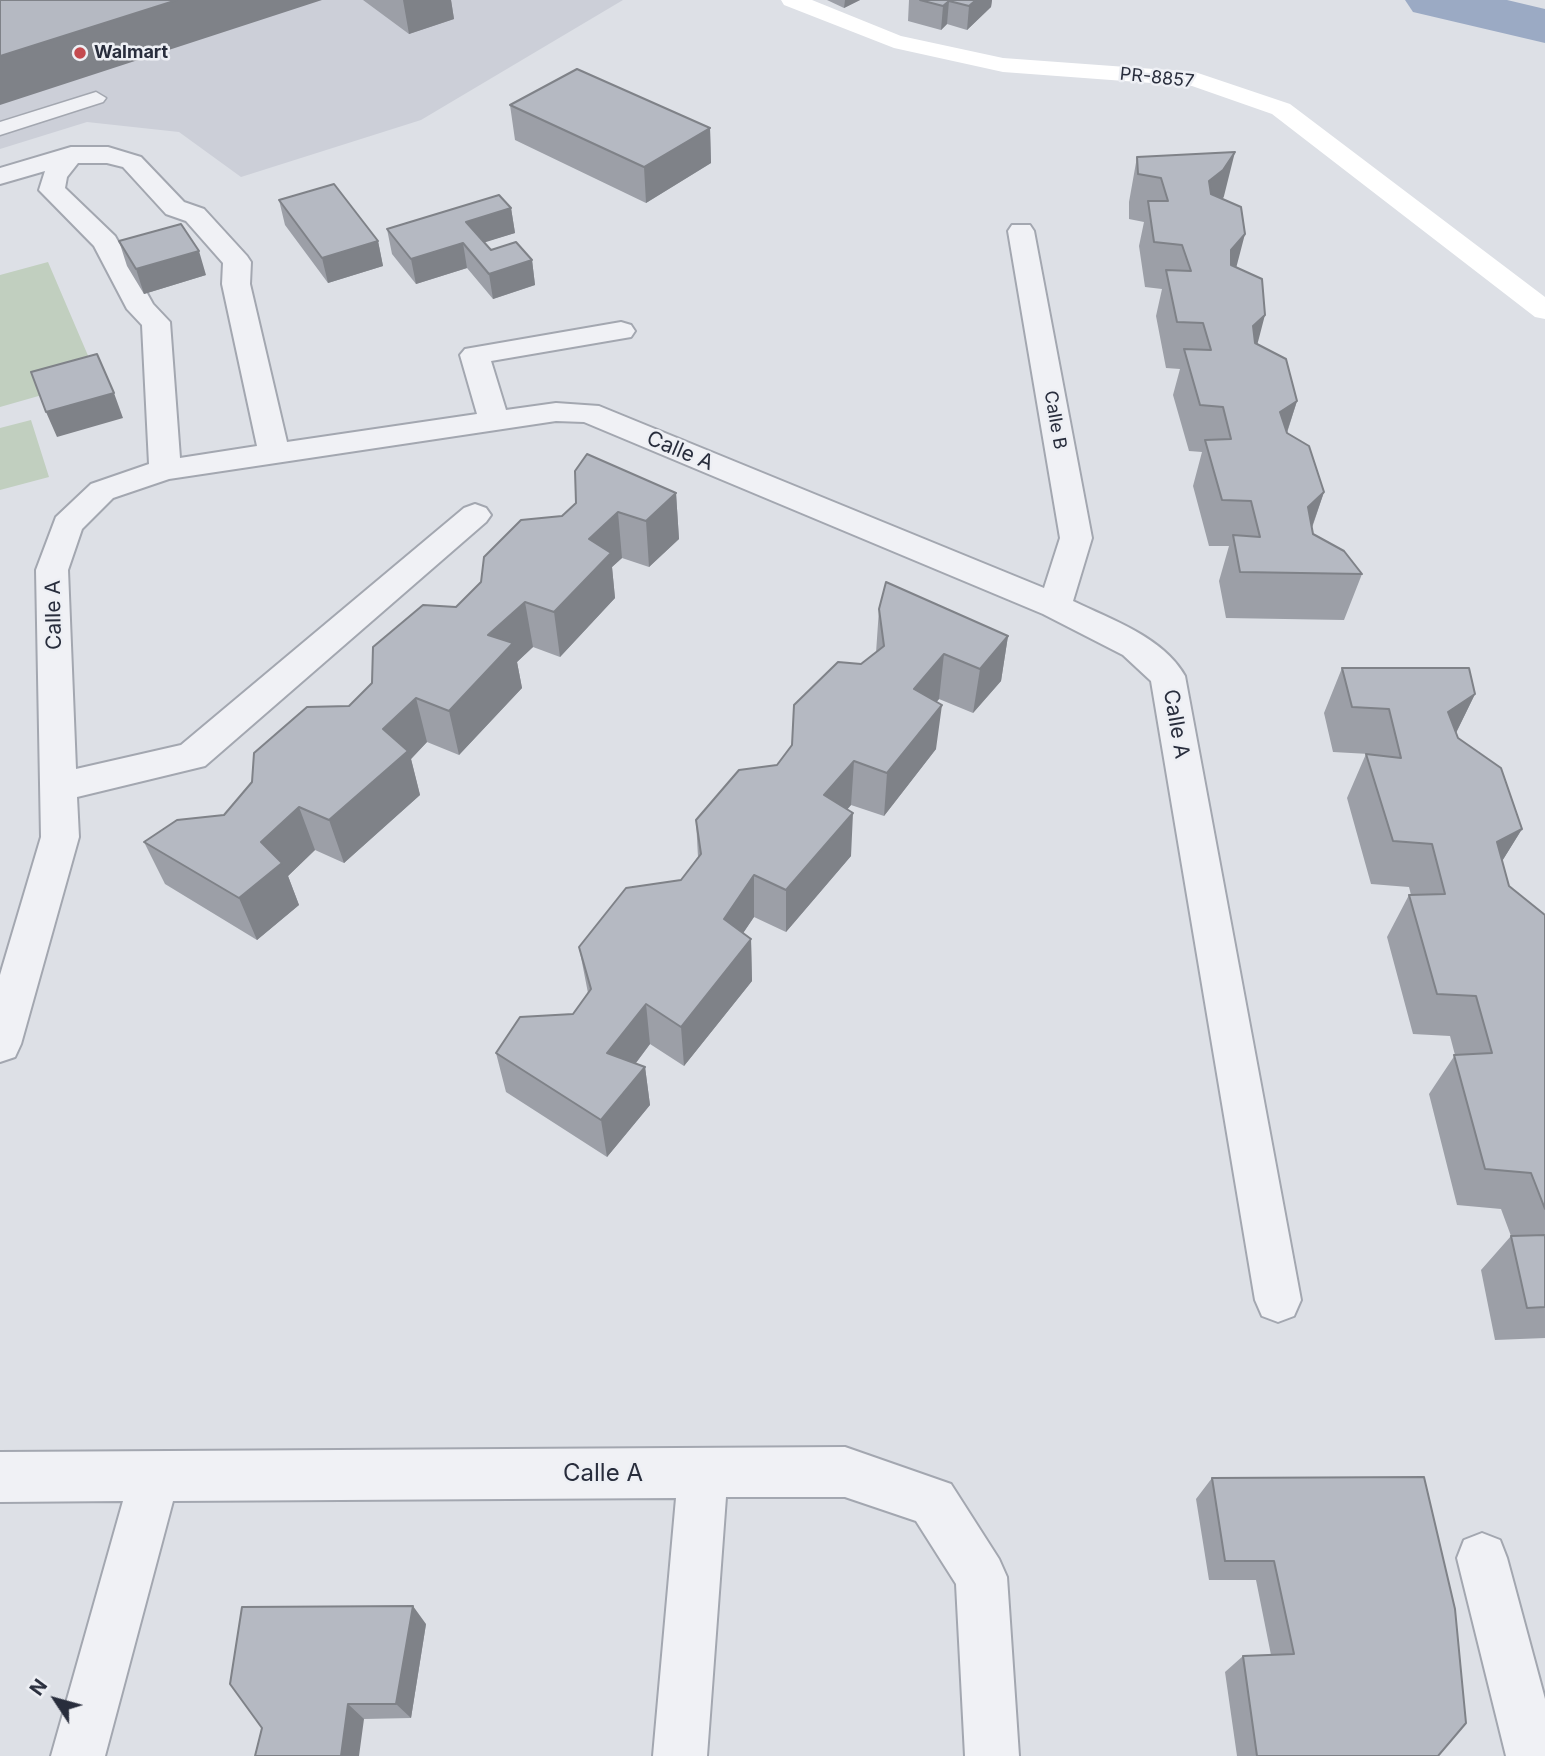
<!DOCTYPE html>
<style>
body{margin:0}
#map{position:relative;width:1545px;height:1756px;overflow:hidden;background:#dde0e6;font-family:Inter,sans-serif}
canvas{display:block}
.north{position:absolute;left:21px;top:1665px;width:70px;height:70px;-webkit-text-stroke:5px #edeff4;paint-order:stroke;rotate:306deg;font-size:19px;font-weight:700;line-height:28px;text-align:center;color:#282d3c}
.north::after{content:'';display:block;margin:auto;width:24px;height:32px;background:#282d3c;clip-path:polygon(50% 0,100% 100%,50% 72%,0 100%)}
</style>
<div id="map">
<canvas width="1545" height="1756"></canvas>
<div class="north">N</div>
</div>
<script>
const c = document.querySelector('canvas').getContext('2d');
c.lineJoin = 'round';
function fillPath(path, color) {
  c.fillStyle = color;
  c.fill(path, 'evenodd');
}
function strokePath(path, color, width, dash) {
  c.strokeStyle = color;
  c.lineWidth = width;
  c.lineCap = dash ? 'butt' : 'round';
  c.setLineDash(dash || []);
  c.stroke(path);
}
function write(font, color, halo, rows, align = 'center') {
  c.font = font + ' Inter,sans-serif';
  c.lineWidth = 5;
  c.setLineDash([]);
  c.textBaseline = 'middle';
  c.strokeStyle = halo;
  c.fillStyle = color;
  for (const [text, x, y, turn = 0] of rows) {
    c.save();
    c.translate(x, y);
    c.rotate((+turn || 0) * Math.PI / 180);
    c.textAlign = isNaN(turn) ? turn : align;
    if (halo) c.strokeText(text, 0, 0);
    c.fillText(text, 0, 0);
    c.restore();
  }
}
fillPath(new Path2D(`
 M0,0h623l-202,120 -180,57 -62,-45 -92,-10 -87,27z`), '#cccfd8');
fillPath(new Path2D(`
 M48,262l50,117 -98,28v-132z
 M31,420l18,57 -49,13v-62z`), '#c1cfbf');
fillPath(new Path2D(`
 M1405,0h102l38,9v34l-132,-31z`), '#9baac4');
const lane = new Path2D(`
 M96,92l10,6 -3,4 -103,33v-13z`);
const street = new Path2D(`
 M71,147h37l33,10 43,45 20,7 43,47 4,6 -1,22 37,158 190,-28 -17,-59 5,-6 156,-27 10,3 4,6 -4,6 -140,24 15,49 50,-7 43,3 445,182 16,-50 -52,-307 4,-6h18l4,6 58,307 -19,63c39,19 90,36 112,75l116,624 -7,16 -16,6 -16,-6 -7,-16 -104,-619 -28,-26 -80,-41 -459,-192 -28,-1 -387,58 -56,19 -31,31 -14,41 8,199 105,-24 283,-237 11,-4 11,4 5,7 -5,7 -281,244 -128,31 2,40 -58,207 -6,13 -15,5v-87l41,-138 -5,-267 20,-53 35,-33 58,-20 -7,-139 -15,-16 -33,-63 -55,-56 6,-19 -45,13v-16zM78,163h29l16,4 43,47 20,7 37,42 -1,21 35,162 -77,12 -10,-136 -17,-18 -38,-68 -50,-48 2,-11z
 M845,1447l106,37 48,75 8,18 12,179h-54l-9,-172 -40,-63 -71,-24h-119l-19,259h-54l23,-258 -503,3 -68,255h-54l72,-255 -123,1v-50z
 M1482,1533l18,7 7,18 38,141v57h-39l-49,-198 7,-18z`);
strokePath(lane, '#a3a7b0', 3);
strokePath(street, '#a3a7b0', 4);
fillPath(lane, '#f0f1f5');
fillPath(street, '#f0f1f5');
fillPath(new Path2D(`
 M781,0h31l89,36 102,22 192,14 95,32 255,193v22l-10,-2 -263,-203 -80,-28 -189,-14 -109,-24 -110,-43z`), '#fff');
fillPath(new Path2D(`
 M363,0h88l3,19 -45,15z
 M827,0h33l-16,8z
 M909,0h83l-1,7 -24,23 -20,-6 -6,6 -33,-9z
 M510,105l200,23 1,35 -65,40 -131,-63z
 M1137,157l87,39 -1,3 13,68 21,77 40,57 -10,32 37,59 -12,36 1,6 49,40 -18,46 -118,-2 -7,-37 10,-35h-20l-16,-60 9,-34 -13,-1 -16,-56 7,-26 -14,-1 -10,-52 6,-27 -17,-2 -6,-41 5,-24 -15,-3v-17z
 M279,200l99,41 5,25 -55,17 -43,-58z
 M511,208l4,25 -31,9 7,8 41,10 3,25 -42,14 -26,-31 -51,16 -24,-30 -5,-25z
 M119,241l87,34 -62,19 -17,-28z
 M676,493l3,46 -30,28 -27,-9 -10,9 3,31 -55,59 -27,-10 -16,15 5,26 -63,67 -32,-13 -16,17 9,36 -76,68 -29,-13 -27,26 11,29 -42,35 -92,-56 -21,-42 80,-27 125,-109 107,-99 106,-91z
 M879,609l129,27 -7,45 -28,32 -34,-14 -3,3v47l-52,67 -33,-11 -4,4 4,47 -65,76 -32,-15 -11,16 8,6 1,42 -68,85 -34,-22 -14,19 9,4 5,38 -43,52 -101,-65 -10,-39 77,-39 15,-21 -9,-46 102,-67 17,-23 -2,-37 81,-55 84,-101 15,-11z
 M1342,668l133,26 -19,39 2,5 64,91 -20,32 7,25 36,29v423l-50,2 -14,-70 30,-34 -10,-27 -44,-4 -28,-111 26,-39 -5,-19 -37,-2 -26,-97 22,-42h2l-2,-8 -38,-3 -24,-86 19,-44h3l-36,-2 -9,-39z
 M1212,1478l226,278h-201l-12,-84 18,-16 28,-1 -15,-75h-47l-13,-81z
 M426,1624l-15,94 -47,1 -102,9z`), '#9c9fa7');
fillPath(new Path2D(`
 M177,0h145l-322,105v-49z
 M403,0h48l3,19 -45,15z
 M845,0h15l-16,8z
 M976,0h16l-1,7 -24,23 2,-24z
 M949,1l-2,23 -6,6 2,-24z
 M710,128l1,35 -65,40 -2,-36z
 M1235,152l-11,44 -12,19 -3,-34z
 M511,208l4,25 -45,14 -4,-25z
 M1245,234l-12,46 -13,15 11,-45z
 M378,241l5,25 -55,17 -6,-25z
 M463,243l4,25 -51,16 -5,-25z
 M199,251l7,24 -62,19 -8,-25z
 M532,260l3,25 -42,14 -4,-25z
 M1265,315l-12,46v-35z
 M114,393l9,25 -66,19 -11,-25z
 M1297,401l-15,46 -2,-35z
 M1324,492l-16,46v-31z
 M676,493l3,46 -30,28 -3,-46z
 M618,512l4,46 -10,9 3,31 -55,59 -6,-45 35,-73z
 M525,602l8,45 -16,15 5,26 -63,67 -10,-44 39,-76z
 M1008,636l-7,45 -28,32 7,-44z
 M944,654l-5,45 -29,35 4,-45z
 M1475,694l-22,45 -5,-27z
 M416,698l11,44 -16,17 9,36 -76,68 -15,-43 54,-91z
 M942,705l-6,44 -52,67 3,-43z
 M854,761l-3,44 -28,34 1,-44z
 M299,807l16,43 -27,26 11,29 -42,35 -18,-42 22,-56z
 M853,813l-2,43 -65,76v-42z
 M1522,829l-26,42 1,-29z
 M754,875v42l-29,43 -1,-41z
 M751,939l1,42 -68,85 -3,-39z
 M646,1004l4,40 -36,48 -7,-39z
 M645,1067l5,38 -43,52 -6,-37z
 M413,1606l13,18 -15,94 -15,-14z
 M348,1704l16,15 -5,37h-18z`), '#7f8288');
const building = new Path2D(`
 M0,0h177l-177,56z
 M920,0h56l-7,6 -20,-5 -6,5z
 M577,69l133,59 -66,39 -134,-62z
 M1235,152l-12,18 -14,11 2,13 30,13 4,27 -14,16v15l31,14 3,36 -12,11 2,17 31,16 11,42 -17,11 7,21 22,13 15,46 -16,15 5,27 31,17 18,23 -122,-2 -7,-37 27,2 -9,-36 -29,-1 -17,-60 26,-1 -8,-32 -23,-2 -16,-56 27,1 -8,-27 -26,-1 -11,-52 25,1 -9,-26 -28,-3 -6,-41h20l-7,-23 -23,-4 -1,-17z
 M334,184l44,57 -56,17 -43,-58z
 M499,195l12,13 -45,14 25,28 25,-8 16,18 -43,14 -26,-31 -52,16 -24,-30z
 M181,224l18,27 -63,18 -17,-28z
 M97,354l17,39 -68,19 -15,-40z
 M587,454l89,39 -30,28 -28,-9 -29,27 22,14 -57,59 -29,-10 -37,33 25,8 -64,68 -33,-13 -33,31 25,22 -79,69 -30,-13 -38,35 21,21 -43,35 -95,-56 33,-22 47,-5 28,-33 2,-29 53,-46 42,-1 23,-23 1,-36 50,-42 33,2 25,-25 3,-25 37,-37 41,-4 14,-13 -1,-32z
 M886,582l122,54 -28,33 -36,-15 -30,35 28,16 -55,68 -33,-12 -30,34 29,18 -67,77 -32,-15 -30,44 27,20 -70,88 -35,-23 -39,49 38,14 -44,53 -105,-67 24,-36 53,-3 18,-25 -12,-42 47,-59 55,-8 20,-26 -5,-34 43,-50 38,-5 15,-20 2,-40 44,-43 23,2 23,-18 -5,-37z
 M1342,668h127l6,26 -27,18 10,26 43,30 21,61 -25,13 12,44 36,29v294l-14,-36 -46,-4 -31,-114 38,-2 -16,-57 -39,-2 -28,-99 36,-1 -13,-50 -39,-3 -27,-87 35,4 -12,-49 -37,-2z
 M1545,1235v72l-18,1 -16,-72z
 M1424,1477l31,132 11,114 -28,33h-181l-14,-100 51,-2 -20,-93h-49l-13,-83z
 M413,1606l-17,98h-48l-7,52h-86l7,-28 -32,-44 12,-77z`);
fillPath(building, '#b5b9c2');
strokePath(building, '#7f8288', 2);
for (const [x, y, r, color] of [
 [80,53,7,"#c44a4f"]
]) {
  const dot = new Path2D();
  dot.arc(x, y, r, 0, 2 * Math.PI);
  c.fillStyle = color;
  c.fill(dot);
  strokePath(dot, '#edeff4', 2.5);
}
write('bold 18px', '#282d3c', '#edeff4', [
 ["Walmart",94,53]
], 'left');
write('18px', '#282d3c', '#edeff4', [
 ["PR-8857",1157,78,6],
 ["Calle B",1055,420,80]
]);
write('21px', '#282d3c', '#edeff4', [
 ["Calle A",680,451,23],
 ["Calle A",54,615,-91],
 ["Calle A",1176,724,80]
]);
write('24px', '#282d3c', '#edeff4', [
 ["Calle A",603,1474]
]);
</script>
